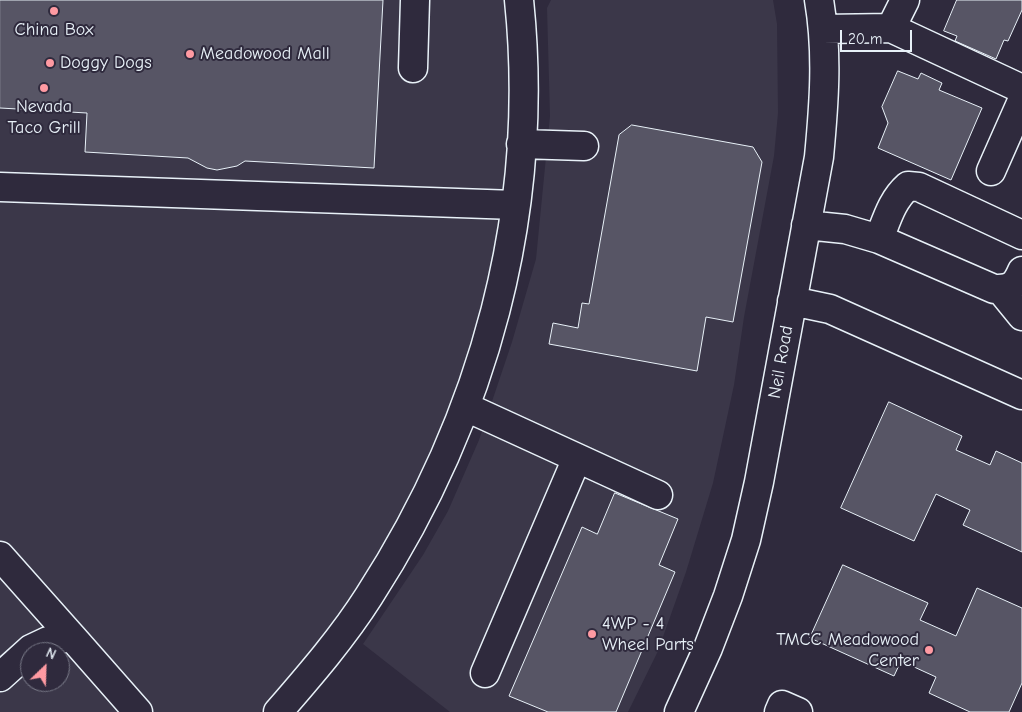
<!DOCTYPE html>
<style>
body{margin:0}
#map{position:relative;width:1022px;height:712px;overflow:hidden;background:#2f2a3d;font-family:"Comic Neue",sans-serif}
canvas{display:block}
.north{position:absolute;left:20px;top:642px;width:50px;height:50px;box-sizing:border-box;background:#2f2a3d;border:1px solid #797a88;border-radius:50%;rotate:24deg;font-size:14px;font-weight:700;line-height:20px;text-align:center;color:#e8f1f8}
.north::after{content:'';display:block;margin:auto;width:18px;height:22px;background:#ff9aa2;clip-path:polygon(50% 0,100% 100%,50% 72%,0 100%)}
.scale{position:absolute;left:840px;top:30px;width:72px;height:22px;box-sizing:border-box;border:2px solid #e8f1f8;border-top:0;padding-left:6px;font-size:15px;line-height:18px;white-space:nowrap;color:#e8f1f8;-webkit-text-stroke:4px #2f2a3d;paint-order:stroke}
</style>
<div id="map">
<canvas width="1022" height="712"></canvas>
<div class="north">N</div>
<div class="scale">20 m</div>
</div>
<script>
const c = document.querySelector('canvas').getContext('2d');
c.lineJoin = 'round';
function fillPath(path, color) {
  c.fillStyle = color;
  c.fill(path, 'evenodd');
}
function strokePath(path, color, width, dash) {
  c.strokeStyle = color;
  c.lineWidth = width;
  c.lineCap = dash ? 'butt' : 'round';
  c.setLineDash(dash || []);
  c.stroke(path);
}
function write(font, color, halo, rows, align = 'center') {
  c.font = font + ' "Comic Neue",sans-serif';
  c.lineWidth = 4;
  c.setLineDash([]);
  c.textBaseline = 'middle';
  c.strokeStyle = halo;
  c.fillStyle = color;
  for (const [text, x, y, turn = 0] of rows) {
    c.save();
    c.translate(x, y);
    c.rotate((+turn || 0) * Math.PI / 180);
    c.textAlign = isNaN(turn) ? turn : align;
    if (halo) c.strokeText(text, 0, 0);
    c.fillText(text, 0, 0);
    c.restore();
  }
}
fillPath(new Path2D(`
 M0,0h505l7,116 -2,84 -52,202 -43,97 -64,105 -67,83 -24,25h-260zM30,652h30v30h-30z
 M551,0h222l4,24 1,89 -4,43 -30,161 -10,68 -21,98 -27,89 -28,79 -30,61h-178l-87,-68 60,-89 25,-44 31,-71 33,-98 24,-83 14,-143 -3,-108z`), '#3b3749');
const building = new Path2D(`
 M0,0h383l-9,168 -129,-7 -8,5 -20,4 -10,-2 -19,-10 -103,-6 2,-39 -87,-5z
 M957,0h65v10l-14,31 -4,-1 -8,19 -41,-18 2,-5 -13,-5z
 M898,71l20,8 3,-6 21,10 -3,7 43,18 -31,72 -73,-32 10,-25 -6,-16z
 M632,125l121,22 9,15 -29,160 -27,-5 -9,54 -148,-27 4,-21 25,5 4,-25 7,1 30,-169z
 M889,402l73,34 -6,14 34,15 6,-14 26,12v89l-59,-27 7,-15 -34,-16 -22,47 -73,-33z
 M615,493l63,26 -19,46 16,7 -59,140h-68l-39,-16 73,-169 15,7z
 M843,565l85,38 -8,17 36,16 21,-48 45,20v75l-13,29h-39l-41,-19 7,-16 -35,-16 -7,15 -84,-38z`);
fillPath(building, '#575565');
strokePath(building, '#e8f1f8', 1);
const minor = new Path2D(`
 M891,28l131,61
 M823,29l68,-1 14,-28
 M413,68l2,-68
 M521,144l63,2
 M991,171l31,-70
 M0,187l515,18
 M806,225l39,4 34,10 115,50c16,0 21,-2 28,-18
 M879,239c8,-20 13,-39 29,-53l11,1 103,48
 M1000,289l22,27
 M792,301l38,8 192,86
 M466,407l192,88
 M0,556l72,81
 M485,673l92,-215
 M0,677l31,-28 17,-8 24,-4 66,75
 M278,712c32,-37 65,-75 91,-116 115,-178 172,-384 150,-596
 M679,712l29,-64 20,-52 18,-56 13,-58 60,-325c5,-53 9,-104 0,-157
 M779,712l3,-7 16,7`);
strokePath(minor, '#e8f1f8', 31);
strokePath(minor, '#2f2a3d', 28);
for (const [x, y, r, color] of [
 [54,11,5,"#ff9aa2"],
 [190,54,5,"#ff9aa2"],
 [50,63,5,"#ff9aa2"],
 [44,88,5,"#ff9aa2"],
 [592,634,5,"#ff9aa2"],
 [929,650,5,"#ff9aa2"]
]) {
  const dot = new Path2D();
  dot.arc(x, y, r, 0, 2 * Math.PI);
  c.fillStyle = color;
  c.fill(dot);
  strokePath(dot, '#2f2a3d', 2);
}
write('18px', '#e8f1f8', '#2f2a3d', [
 ["China Box",54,30,"center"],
 ["Meadowood Mall",200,54],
 ["Doggy Dogs",60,63],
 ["Nevada",44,107,"center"],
 ["Taco Grill",44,128,"center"],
 ["4WP - 4",602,624],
 ["Wheel Parts",602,645],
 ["TMCC Meadowood",919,640,"right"],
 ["Center",919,661,"right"]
], 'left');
write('18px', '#e8f1f8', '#2f2a3d', [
 ["Neil Road",781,362,-80]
]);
</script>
